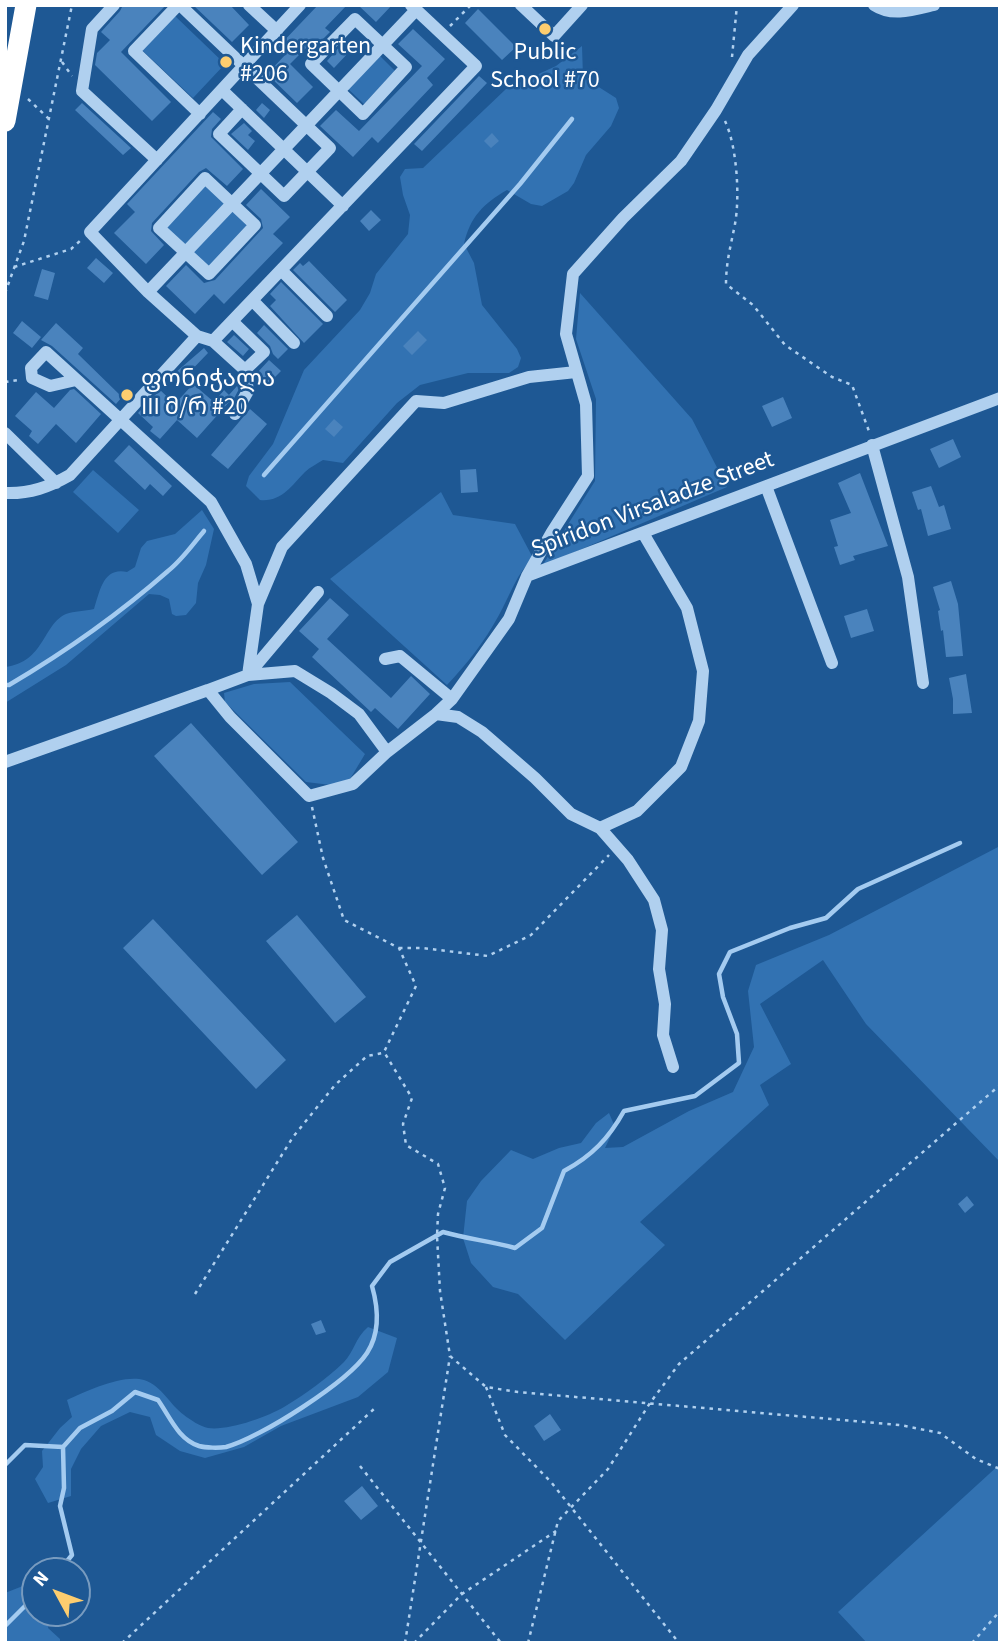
<!DOCTYPE html>
<meta charset="utf-8">
<style>
body{margin:0}
#map{position:relative;width:1005px;height:1648px;overflow:hidden;background:#1e5894;font-family:"Source Sans 3",sans-serif}
canvas{display:block}
.frame{position:absolute;inset:0;border:7px solid #fff;pointer-events:none}
.north{position:absolute;left:21px;top:1557px;width:70px;height:70px;box-sizing:border-box;background:#1e5894;border:2px solid #789bbf;border-radius:50%;rotate:311deg;font-size:19px;font-weight:700;line-height:28px;text-align:center;color:#fff}
.north::after{content:'';display:block;margin:auto;width:24px;height:32px;background:#fdcd6f;clip-path:polygon(50% 0,100% 100%,50% 72%,0 100%)}
</style>
<div id="map">
<canvas width="1005" height="1648"></canvas>
<div class="frame"></div>
<div class="north">N</div>
</div>
<script>
const c = document.querySelector('canvas').getContext('2d');
c.lineJoin = 'round';
function fillPath(path, color) {
  c.fillStyle = color;
  c.fill(path, 'evenodd');
}
function strokePath(path, color, width, dash) {
  c.strokeStyle = color;
  c.lineWidth = width;
  c.lineCap = dash ? 'butt' : 'round';
  c.setLineDash(dash || []);
  c.stroke(path);
}
function write(font, color, halo, rows, align = 'center') {
  c.font = font + ' "Source Sans 3","Noto Sans Georgian",sans-serif';
  c.lineWidth = 5;
  c.setLineDash([]);
  c.textBaseline = 'middle';
  c.strokeStyle = halo;
  c.fillStyle = color;
  for (const [text, x, y, turn = 0] of rows) {
    c.save();
    c.translate(x, y);
    c.rotate((+turn || 0) * Math.PI / 180);
    c.textAlign = isNaN(turn) ? turn : align;
    if (halo) c.strokeText(text, 0, 0);
    c.fillText(text, 0, 0);
    c.restore();
  }
}
fillPath(new Path2D(`
 M174,15l51,49 -32,34 -51,-48z
 M582,46l1,31 33,21 3,10 -8,18 -25,29 -12,28 -6,8 -26,15 -11,-2 -24,-14c-24,14 -37,27 -43,54l10,19 8,42 35,44 4,9 -3,9 -9,6h-41l-48,12 -23,18 -54,60 -20,-3c-6,4 -13,7 -18,12 -14,14 -23,30 -45,28l-14,-14 3,-10 24,-32 31,-74 56,-60 10,-17 6,-19 32,-40 2,-19 -7,-20 -3,-18 5,-8 18,-1 83,-79 50,-23z
 M378,54l17,17 -31,33 -18,-17z
 M205,184l44,42 -41,43 -44,-42z
 M580,293l112,126 35,68 -185,79 53,-85 1,-82 -20,-60z
 M93,470l46,40 -21,23 -45,-41z
 M441,492l12,23 62,9 18,34c-16,15 -23,37 -34,57 -14,26 -32,49 -52,70l-117,-106z
 M202,510l12,19 -8,36 -8,18 -2,20 -10,12 -10,1 -4,-2 -3,-15 -9,-4 -11,-1 -83,71 -61,38v-36c40,-5 37,-42 61,-53 8,-3 19,-3 28,-5 6,-18 9,-42 33,-37l8,-5 6,-19 6,-7 28,-7z
 M290,682l75,72 -15,25 -19,6 -25,-3 -81,-80 -1,-9 30,-9z
 M1000,846v316l-134,-138 -43,-64 -63,44 31,60 -31,21 9,20 -129,117 25,23 -100,95 -47,-46 -25,-7 -22,-24 -8,-25 4,-37 14,-20 30,-31 22,9 26,-11 22,-5 15,-20 13,-10 6,14 -10,21 18,-1 66,-36 44,-19 21,-45 -6,-56 8,-26 73,-30z
 M368,1327l29,11 -9,34 -30,25 -77,29 -37,21 -39,11 -25,-7 -24,-16 -6,-18 -20,-5 -29,14 -20,23 -10,20v27l-23,7 -13,-24 8,-12 -1,-16 18,-23 12,-11 -5,-17c19,-9 56,-26 77,-20 18,6 26,25 40,35 5,4 17,12 24,13 20,3 59,-11 76,-21 20,-12 44,-29 60,-45 10,-10 11,-24 24,-35z
 M1000,1464v179h-133l-29,-31z
 M28,1584h7v29h16l-3,15 12,11v4h-55v-50z`), '#3272b2');
strokePath(new Path2D(`
 M264,475l256,-291 52,-65
 M5,685h4c56,-33 110,-71 159,-114 14,-11 25,-27 36,-40
 M5,1465l20,-20 38,2
 M59,1571l13,-16 -12,-49 4,-18 -1,-41 17,-19 32,-17 23,-19 23,8c12,17 20,39 41,46 7,2 20,2 27,1 34,-9 122,-65 141,-94 13,-20 11,-46 5,-67l18,-24 53,-30c24,7 47,9 72,16l27,-20 22,-57c28,-15 45,-33 60,-60l71,-15 44,-33 -2,-29 -14,-37 -4,-23 11,-22 60,-24 36,-10 32,-29 102,-46
 M5,1626l30,-30`), '#a4cbf0', 4.5);
fillPath(new Path2D(`
 M123,5h43l-45,47 50,50 -19,19 -57,-56 2,-12 13,-13 -9,-8 19,-21z
 M193,5h37l19,20 -17,17z
 M318,5h29l-22,23 5,4 -16,16 -4,-4 -20,20 23,23 -16,16 -30,-29 20,-21 -8,-7z
 M358,5h34l-16,17z
 M478,9l38,38 -14,13 -37,-37z
 M413,29l32,30 -18,19 6,7 -55,58 -6,-6 -19,20 -33,-31 16,-16 23,21 63,-65 -24,-22z
 M342,44l8,7 -16,17 -7,-7z
 M479,76l8,7 -65,68 -8,-7z
 M82,103l49,45 -8,7 -48,-45z
 M262,103l8,7 -6,8 -8,-8z
 M213,112l8,7 -9,10 -1,8 32,32 -16,17 -21,-18 -7,4 -47,51 -1,8 13,14 -18,19 -32,-31 21,-21 -8,-8z
 M244,123l8,8 -4,4 7,6 -7,9 -17,-16z
 M492,133l7,8 -8,7 -7,-7z
 M261,189l29,28 -17,17 10,9 -59,61 -10,-10 -19,20 -29,-28 20,-21 18,18 11,-3 48,-52 -2,-9 -15,-14z
 M371,210l10,10 -12,11 -9,-10z
 M96,258l17,15 -9,10 -17,-15z
 M309,261l38,39 -12,12 -42,-42 7,-7 3,3z
 M42,269l13,4 -7,27 -14,-4z
 M281,282l42,42 -19,19 -34,-37 6,-6 -6,-6z
 M22,321l19,16 -9,11 -19,-15z
 M56,323l27,25 -5,6 44,43 -6,7 -64,-58 -11,-6z
 M264,325l24,24 -10,10 -5,-5 -3,-8 -13,-13z
 M418,331l9,9 -15,15 -9,-9z
 M234,335l15,14 -6,7 -16,-14z
 M204,348l4,5 -26,27 -7,-7z
 M269,360l12,11 -13,13 -11,-11z
 M193,384l21,18 10,-12 5,5 8,-9 2,3 -8,15 -2,-2 -32,36 -20,-18 -17,19 -10,-8 3,-4 -15,-14 22,-23 15,14z
 M74,389l27,25 -25,29 -20,-19 -18,20 -9,-8 3,-5 -17,-15 21,-24 18,16 16,-18z
 M783,397l9,21 -20,9 -10,-21z
 M250,409l17,15 -39,45 -17,-14z
 M334,419l9,8 -9,10 -9,-8z
 M953,439l8,18 -22,11 -9,-19z
 M129,445l43,41 -9,10 -13,-12 -5,6 -31,-29z
 M476,469l2,23 -17,1 -1,-23z
 M860,473l28,73 -35,10 2,4 -15,5 -6,-18 4,-1 -8,-26 21,-7 -13,-30z
 M931,486l8,21 5,-2 7,24 -23,7 -7,-27 -3,1 -6,-18z
 M951,581l7,23 5,52 -17,1 -3,-27 -2,1 -3,-20 2,-1 -7,-23z
 M330,598l19,17 -22,24 64,59 20,-22 19,18 -32,35 -23,-21 -4,4 -59,-55 7,-8 -20,-18z
 M867,609l7,22 -23,7 -7,-22z
 M966,674l6,39 -19,1v-15l-4,-21z
 M191,723l107,119 -36,33 -108,-119z
 M297,915l69,82 -31,26 -69,-82z
 M153,919l133,141 -30,29 -133,-141z
 M967,1196l7,9 -9,8 -7,-9z
 M321,1320l5,12 -10,3 -5,-11z
 M550,1414l11,16 -17,11 -10,-15z
 M362,1486l16,20 -17,14 -17,-19z`), '#4a83bd');
strokePath(new Path2D(`
 M450,26l21,-21
 M732,57l5,-52
 M62,62l10,14
 M28,99l20,19
 M725,121c12,25 15,76 10,103 -4,21 -9,38 -9,60l27,21 32,40 47,32 20,8 18,49
 M14,267l57,-18 10,-9
 M5,293l19,-52 48,-236
 M5,382l13,-2
 M312,807l11,51 21,62 55,28 17,38 -32,66 28,46 -9,26 3,21 32,19 7,24 -7,26 -1,22 3,55 10,65 36,31 32,5 382,33 40,8 36,26 24,10
 M399,948h23l66,8 43,-21 78,-80
 M195,1294l98,-157 42,-52 32,-29 16,-3
 M486,1387l19,48 46,47 128,161
 M360,1466l141,177
 M122,1643l253,-235
 M405,1643l45,-287
 M414,1643l48,-49 94,-63
 M528,1643l30,-122 50,-52 42,-66 29,-39 321,-279
 M972,1643l28,-32`), '#b0d0ef', 2.5, [3.5, 5]);
strokePath(new Path2D(`
 M114,5l-22,24 -10,62 75,69
 M178,5l-44,46 66,63
 M180,5l150,143 -46,48 -65,-62 23,-25
 M249,5l28,26
 M521,5l33,31 28,-31
 M874,5c18,12 39,5 60,0
 M355,19l51,48 -43,47 -52,-50z
 M222,90l121,116
 M205,178l50,47 -46,49 -50,-46z
 M281,270l46,46
 M148,292l268,-282
 M252,300l42,43
 M232,321l32,31 -19,18 -32,-29 -16,-5 -49,-44 -58,-60 210,-227
 M213,341l263,-275 -65,-61
 M76,380l-26,6 -18,-8 -1,-10 15,-16 165,150 35,62 12,40
 M235,414l13,-23 -3,-21
 M5,433l51,50
 M872,445l36,132 15,106
 M766,486l66,177
 M5,493c25,1 44,-6 65,-18l127,-139
 M527,576l473,-178
 M385,659l15,-3 52,43
 M248,675l10,-71 24,-57 134,-146 28,2 85,-26 47,-5
 M248,675l70,-83
 M208,690l40,-15 47,-4 36,22 28,21 28,38
 M436,714l22,3 24,15 53,46 36,36 29,14 28,32 26,40 8,30 -3,39 6,35 -2,31 10,32
 M5,762l203,-72 22,27 79,79 44,-12 34,-32 49,-38 16,-15 57,-80 18,-43 25,-44 36,-56 -2,-72 -20,-70 7,-60 50,-56 58,-57 35,-51 32,-55 45,-50
 M600,828l37,-17 44,-44 18,-46 4,-50 -16,-63 -44,-75`), '#b0d0ef', 12);
strokePath(new Path2D(`
 M5,121l21,-116`), '#fff', 21);
for (const [x, y, r, color] of [
 [545,29,7,"#fdcd6f"],
 [226,62,7,"#fdcd6f"],
 [127,395,7,"#fdcd6f"]
]) {
  const dot = new Path2D();
  dot.arc(x, y, r, 0, 2 * Math.PI);
  c.fillStyle = color;
  c.fill(dot);
  strokePath(dot, '#1e5894', 2.5);
}
write('24px', '#fff', '#1e5894', [
 ["Kindergarten",240,48],
 ["#206",240,76],
 ["Public",545,54,"center"],
 ["School #70",545,82,"center"],
 ["ფონიჭალა",141,381],
 ["III მ/რ #20",141,409]
], 'left');
write('24px', '#fff', '#1e5894', [
 ["Spiridon Virsaladze Street",653,506,-21]
]);
</script>
